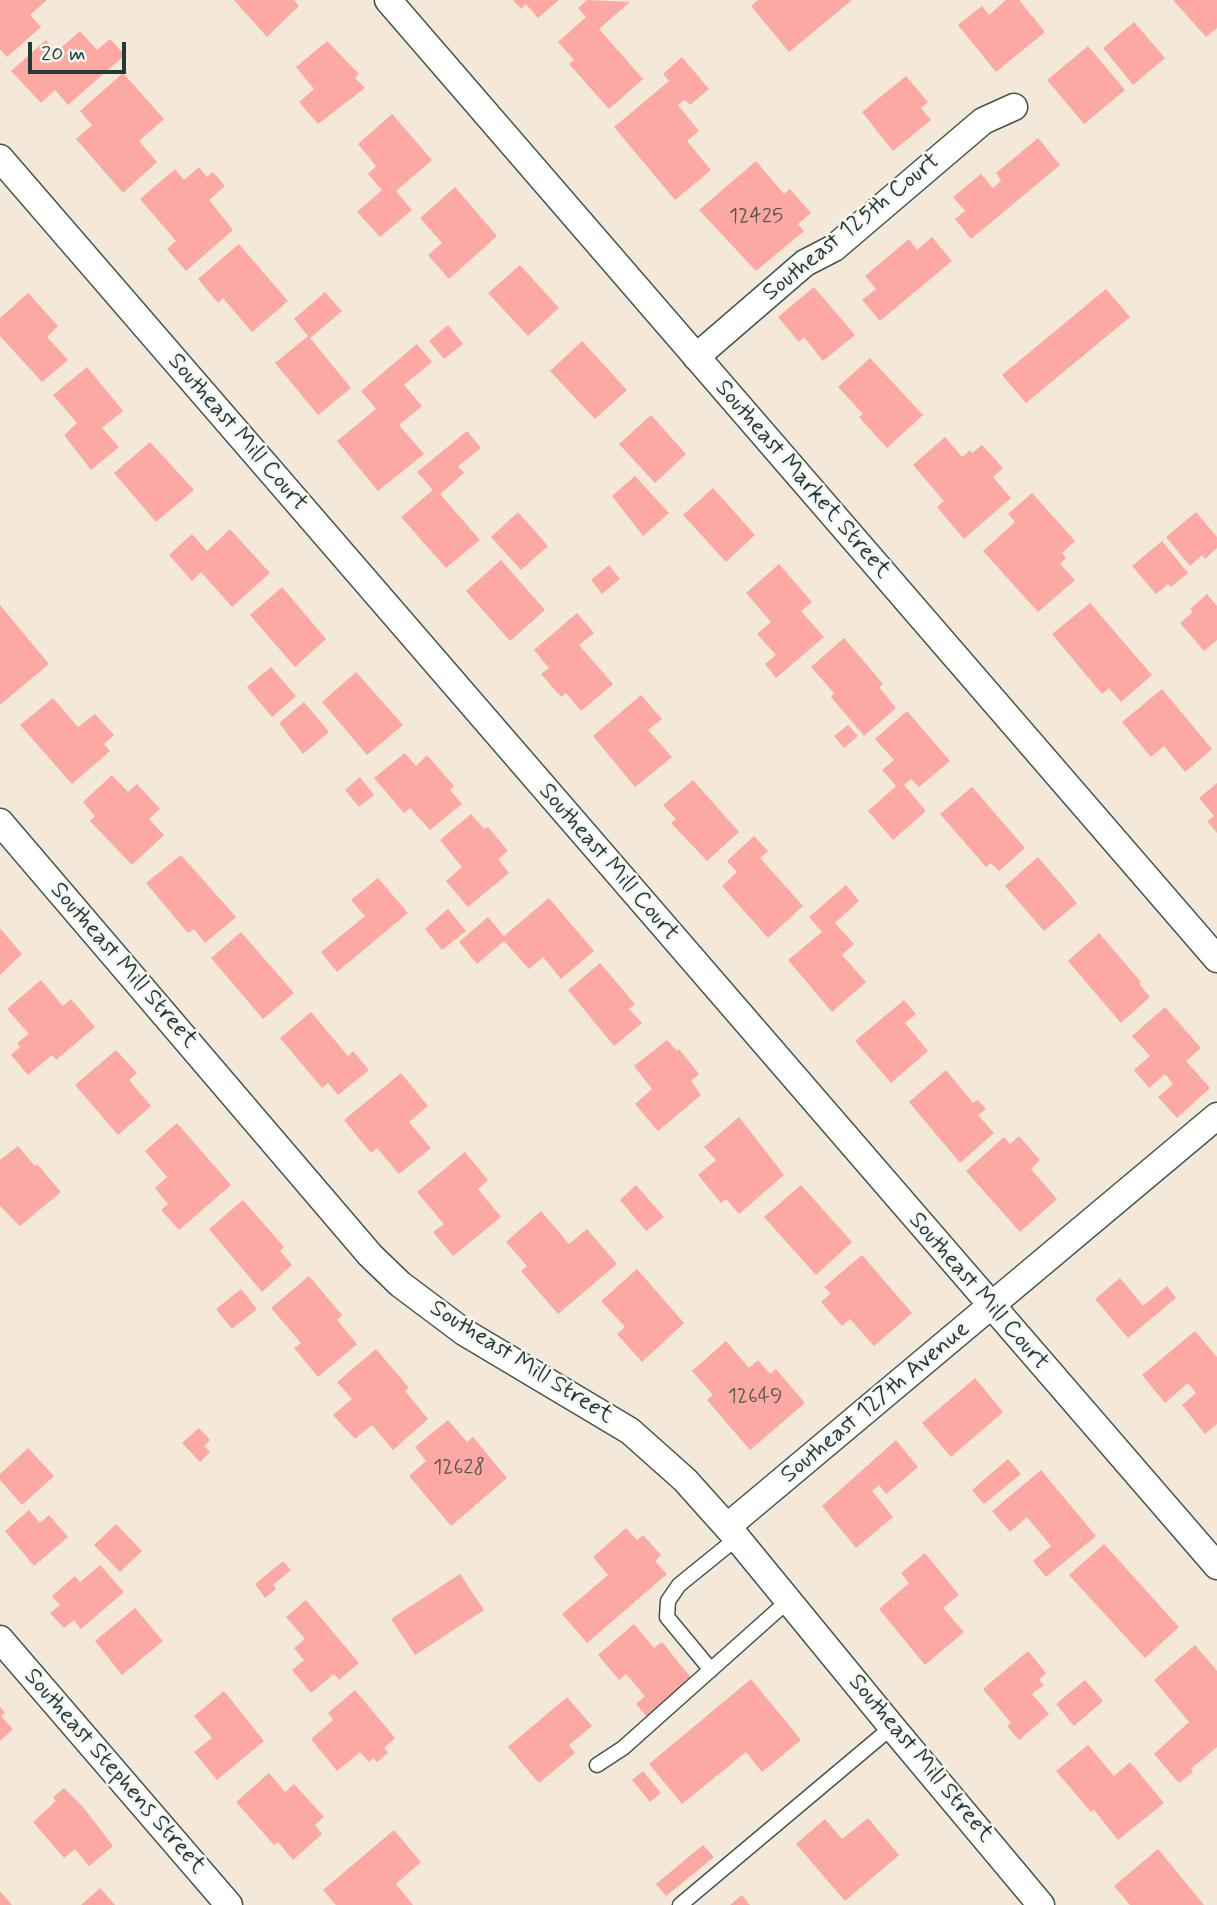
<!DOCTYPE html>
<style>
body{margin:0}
#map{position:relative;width:1217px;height:1905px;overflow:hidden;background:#f4e9d9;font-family:Mynerve,sans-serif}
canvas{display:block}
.scale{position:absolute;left:28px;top:42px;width:98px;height:32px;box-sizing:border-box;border:4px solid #1f3d34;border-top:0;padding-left:9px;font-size:21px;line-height:24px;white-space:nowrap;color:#1f3d34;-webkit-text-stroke:5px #f6f6f2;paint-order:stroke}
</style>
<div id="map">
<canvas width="1217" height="1905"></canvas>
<div class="scale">20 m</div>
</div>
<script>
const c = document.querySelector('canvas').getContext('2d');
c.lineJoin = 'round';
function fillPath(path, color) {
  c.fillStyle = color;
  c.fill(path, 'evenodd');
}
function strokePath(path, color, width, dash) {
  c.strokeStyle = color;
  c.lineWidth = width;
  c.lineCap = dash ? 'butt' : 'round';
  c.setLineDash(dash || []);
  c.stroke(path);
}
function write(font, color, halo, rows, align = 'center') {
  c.font = font + ' Mynerve,sans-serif';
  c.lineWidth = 5;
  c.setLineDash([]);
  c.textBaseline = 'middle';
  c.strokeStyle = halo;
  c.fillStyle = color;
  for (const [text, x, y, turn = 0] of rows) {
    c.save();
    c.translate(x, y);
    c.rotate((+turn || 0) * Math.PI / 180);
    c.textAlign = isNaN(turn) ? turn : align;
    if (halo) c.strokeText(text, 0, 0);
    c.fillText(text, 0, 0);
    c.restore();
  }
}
fillPath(new Path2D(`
 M0,0h47l-17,15 11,12 -34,30 -7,-8z
 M234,0h60l5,6 -32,31z
 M513,0h46l-21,18 -12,-14 -5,5z
 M587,0l43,2 -31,27 44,50 -34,30 -40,-45 5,-4 -16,-18 28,-25 -8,-9z
 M758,0h94l-63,52 -38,-46z
 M1006,0h13l26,32 -49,40 -38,-47 24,-19 7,9z
 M1173,0h44v28l-11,9z
 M1134,22l31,36 -32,27 -30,-37z
 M80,31l17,19 13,-11 15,16 -57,50 -13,-15 -14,13 -30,-32 35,-31 10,12z
 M327,41l32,33 -4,4 10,10 -47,36 -19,-22 15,-13 -18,-22z
 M1088,46l37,44 -41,34 -37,-44z
 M682,57l27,32 -19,16 -5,-5 -7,5 21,26 -12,10 24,29 -36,30 -61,-73 55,-46 -6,-7z
 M123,73l41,46 -25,22 18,21 -34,31 -47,-54 16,-14 -12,-14z
 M906,76l22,26 -7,6 10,12 -38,31 -31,-39z
 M392,114l40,46 -36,31 16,19 -32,27 -23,-25 25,-22 -14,-16 8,-8 -18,-22z
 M1038,138l22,27 -89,74 -16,-20 10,-8 -12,-14 28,-23 12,14 8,-7 -5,-8z
 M756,161l28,33 6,-5 21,24 -13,11 6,7 -48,40 -57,-61z
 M199,167l8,10 6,-5 12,14 -16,14 24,30 -47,41 -19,-22 9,-8 -36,-42 35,-30 9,11z
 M455,187l42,49 -48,43 -21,-24 14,-12 -22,-25z
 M932,237l20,24 -72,60 -18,-21 14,-11 -11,-13 44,-37 8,11z
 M239,244l49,57 -36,31 -29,-34 -5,5 -20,-24z
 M520,265l39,43 -31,28 -40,-43z
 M814,287l41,48 -32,26 -19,-24 -5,5 -21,-25z
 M1106,289l24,28 -104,86 -24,-28z
 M325,292l17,19 -32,27 41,50 -33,27 -43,-52 33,-27 -14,-17z
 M28,293l30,33 -11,11 21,23 -26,22 -42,-46v-18z
 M448,325l15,19 -19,15 -15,-18z
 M582,341l45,49 -32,29 -45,-48z
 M417,344l15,18 -28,23 18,21 -23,19 25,29 -46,37 -41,-50 39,-32 -15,-18z
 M870,358l53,57 -36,33 -28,-31 4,-3 -25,-27z
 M87,367l36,44 -21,17 17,19 -28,23 -27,-35 13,-12 -24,-28z
 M651,415l35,39 -31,29 -36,-39z
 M467,431l14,17 -23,18 6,7 -24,21 40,46 -34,28 -45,-51 32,-27 -16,-18z
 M945,437l17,20 8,-7 2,3 10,-8 21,23 -10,9 18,21 -47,41 -27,-32 7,-6 -31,-36z
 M150,442l44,48 -38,32 -42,-49z
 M635,476l34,37 -26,23 -31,-40z
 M713,488l42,47 -29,27 -43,-47z
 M1032,493l43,48 -13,12 4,5 -6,6 15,16 -37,32 -55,-61 32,-29 -7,-8z
 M518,512l30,34 -27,24 -30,-33z
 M1196,512l21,25v11l-12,11 -3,-4 -12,11 -24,-29z
 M230,529l40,44 -38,34 -31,-35 -9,9 -23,-26 23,-21 15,17z
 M1162,541l26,32 -17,14 -3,-3 -12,10 -24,-28z
 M501,560l44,50 -35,31 -44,-50z
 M779,564l33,38 -11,9 23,26 -48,41 -11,-14 11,-9 -19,-21 14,-12 -25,-29z
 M609,565l11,14 -18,15 -11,-14z
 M282,587l44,52 -31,28 -45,-52z
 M1207,594l10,12v34l-13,11 -24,-28 13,-11 -3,-3z
 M1090,603l62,72 -31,27 -12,-14 -7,6 -50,-60z
 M0,605l49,59 -49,41z
 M577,613l17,20 -15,12 34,39 -32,27 -15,-18 -5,4 -20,-23 8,-6 -15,-18z
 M844,638l39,46 -4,3 17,21 -32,28 -33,-39 3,-4 -23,-26z
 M271,667l25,29 -24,21 -25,-30z
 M356,672l47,53 -36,30 -45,-53z
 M1162,689l50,60 -27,23 -21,-26 -13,11 -29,-35z
 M641,695l21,24 -14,11 24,27 -37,30 -42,-51z
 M53,698l25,29 17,-13 19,21 -10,9 6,7 -38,33 -52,-59z
 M304,702l25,30 -26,22 -24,-31z
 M907,711l43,50 -31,26 -8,-8 -7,6 22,26 -33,29 -25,-29 28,-25 -14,-16 12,-10 -19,-21z
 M848,725l10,11 -14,12 -10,-12z
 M405,753l11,13 11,-11 27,31 -4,4 12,14 -32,26 -20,-22 -6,5 -30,-35z
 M112,775l16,17 9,-8 23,25 -11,10 15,16 -32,30 -42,-44 5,-5 -12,-14z
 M360,777l14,18 -15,12 -14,-17z
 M693,780l46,52 -32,29 -36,-38 5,-4 -13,-14z
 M1217,783v50l-10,-12 7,-5 -15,-18z
 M972,787l53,61 -26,23 -8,-8 -5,4 -46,-53z
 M471,814l13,15 4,-2 20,24 -10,8 11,14 -41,34 -22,-26 16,-14 -22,-27z
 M754,836l14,15 -8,7 43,48 -35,32 -46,-52 15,-14 -10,-11z
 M181,855l55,62 -31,26 -11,-14 -6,4 -42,-50z
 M1038,857l39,46 -33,28 -39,-45z
 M378,878l30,35 -71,59 -16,-20 44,-36 -14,-16z
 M846,885l13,16 -24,22 19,21 -12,11 24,27 -34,30 -44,-52 34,-28 -13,-15z
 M549,898l45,53 -33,28 -18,-22 -14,12 -25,-28 -27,23 -18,-22 29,-25 16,19z
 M448,909l18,22 -24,19 -17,-21z
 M0,928l22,26 -22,21z
 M241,932l53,61 -31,26 -52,-61z
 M1099,933l42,49 -2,2 11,13 -29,26 -53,-62z
 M600,963l35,41 -6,5 13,14 -28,23 -46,-56z
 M41,980l22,26 8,-7 24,28 -39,33 -4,-5 -24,20 -17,-20 9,-8 -3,-4 12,-9 -22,-25z
 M904,1000l12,14 -11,9 23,28 -37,32 -36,-42z
 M1165,1007l36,41 -15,13 24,27 -33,30 -19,-21 15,-13 -8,-10 -16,14 -15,-18 16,-14 -18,-20z
 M311,1012l37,44 5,-5 16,19 -31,25 -10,-12 -6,5 -42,-50z
 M667,1040l10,11 2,-2 20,25 -8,7 10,14 -43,36 -23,-27 17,-15 -18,-23z
 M116,1050l21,23 -8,7 22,26 -33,29 -43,-50z
 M946,1070l27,33 5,-3 8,9 -8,6 16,18 -34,30 -51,-61z
 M401,1073l27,33 -19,16 22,26 -32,26 -22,-26 -6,5 -27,-33z
 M739,1117l45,58 -45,39 -13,-15 -5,4 -23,-28 18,-15 -12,-13z
 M177,1123l54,62 -52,45 -18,-20 7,-6 -13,-16 12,-11 -22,-26z
 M1019,1136l21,24 -9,9 26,30 -37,33 -54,-61 38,-34 6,7z
 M18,1146l17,20 2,-2 24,28 -41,34 -20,-20v-46z
 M465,1152l23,28 -10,9 23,28 -48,39 -20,-24 11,-8 -27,-32z
 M636,1185l28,32 -18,14 -26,-31z
 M801,1185l51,57 -36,33 -52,-58z
 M243,1200l41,47 -4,4 12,14 -30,27 -53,-63z
 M541,1211l28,33 18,-15 30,35 -59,50 -37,-43 6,-5 -21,-24z
 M862,1255l50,58 -38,33 -24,-27 -8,7 -21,-24 10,-9 -7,-6z
 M637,1269l47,54 -42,39 -25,-28 8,-7 -24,-26z
 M309,1276l33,39 -5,5 20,24 -39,33 -24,-29 7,-5 -30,-35z
 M1120,1278l23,28 24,-20 9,12 -48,40 -33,-39z
 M241,1289l16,20 -25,20 -16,-20z
 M1195,1331l22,26v67l-12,10 -23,-29 14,-12 -8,-10 -23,20 -23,-28z
 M726,1341l23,27 9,-8 12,14 6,-5 29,34 -55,47 -43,-50 6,-5 -21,-24z
 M376,1349l33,39 -4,3 23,28 -35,31 -21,-25 -17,14 -22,-24 19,-16 -15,-17z
 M975,1378l28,34 -52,45 -29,-34z
 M448,1420l19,22 6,-5 34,41 -56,48 -42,-50 17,-15 -11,-14z
 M199,1428l11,12 -6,6 6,6 -10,10 -18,-19z
 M896,1440l22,27 -32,27 -7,-9 -7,6 21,26 -37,31 -34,-42z
 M28,1448l26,28 -32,29 -22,-25v-6z
 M1008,1459l13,15 -37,30 -12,-14z
 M1041,1470l55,66 -50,41 -13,-16 18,-15 -24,-29 -17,15 -18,-21z
 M29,1510l11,13 9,-8 19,22 -34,29 -29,-35z
 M116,1524l26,27 -22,21 -26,-27z
 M626,1528l11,12 6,-5 18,20 -6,6 12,13 -80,69 -25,-29 46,-39 -15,-18z
 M1104,1544l75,83 -34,31 -76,-83z
 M925,1553l34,42 -16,13 21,24 -39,33 -46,-56 30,-26 -8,-10z
 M283,1561l8,9 -18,15 3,4 -11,9 -10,-14z
 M100,1565l24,27 -43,37 -7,-9 -10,8 -14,-15 10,-8 -8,-9 23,-20 5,6z
 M460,1574l24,36 -69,45 -24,-36z
 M306,1600l53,63 -20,17 -5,-6 -23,19 -19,-23 12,-10 -10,-12 11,-9 -19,-22z
 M135,1608l28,33 -41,34 -27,-34z
 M634,1624l20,24 8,-6 31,38 -45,38 -12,-14 9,-8 -19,-22 -7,6 -21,-25z
 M1195,1645l22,26v76l-26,22 2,3 -14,11 -25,-29 35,-32 -35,-42z
 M1028,1651l18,22 -7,7 5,5 -12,9 17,20 -30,26 -12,-14 4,-3 -28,-34z
 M751,1679l50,61 -39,32 -16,-20 -64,52 -33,-40z
 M1085,1680l18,21 -29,25 -18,-22z
 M355,1690l40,48 -11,10 4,5 -11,9 -4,-4 -4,4 -9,-10 -23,19 -26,-32 22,-19 -5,-7z
 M224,1691l40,50 -47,39 -23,-28 18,-14 -18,-22z
 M567,1697l25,29 -23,19 6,8 -36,30 -31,-36z
 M0,1707l5,6 -4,3 12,13 -13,12z
 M1088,1745l26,31 16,-14 34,41 -46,37 -24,-30 -3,2 -35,-41z
 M643,1771l18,22 -11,9 -18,-22z
 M269,1773l16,19 9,-8 30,33 -9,8 7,9 -29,26 -15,-18 -4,3 -38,-43z
 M64,1788l20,20 29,38 -24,20 -14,-17 -11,9 -31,-36 23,-21 -3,-4z
 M868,1818l31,37 -54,46 -49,-57 29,-25 17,20z
 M394,1830l27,32 -25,22 17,21h-77l-13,-15z
 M703,1845l11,12 -48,39 -10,-12z
 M1158,1849l46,56h-74l-16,-19z
 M100,1888l15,17h-34z
 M0,1891l12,14h-12z
 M742,1895l8,10h-20z`), '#fca8a3');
const service = new Path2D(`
 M711,1670l-44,-53 1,-16 11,-16 58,-47
 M597,1765l26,-17 166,-148
 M680,1905l212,-178`);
const minor = new Path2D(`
 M388,0l829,959
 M0,158l1217,1408
 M696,357l109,-94 29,-15 149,-127 31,-14
 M0,822l370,433 30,29 64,48 166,99 55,49 52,58 155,189 149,178
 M728,1526l489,-410
 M0,1639l229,266`);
strokePath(service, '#3f574d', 17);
strokePath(minor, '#3f574d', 29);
strokePath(service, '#fff', 14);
strokePath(minor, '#fff', 26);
write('21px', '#565850', null, [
 ["12425",756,218],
 ["12649",755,1398],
 ["12628",459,1469]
]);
write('24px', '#1f3d34', '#f6f6f2', [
 ["Southeast 125th Court",852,228,-39],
 ["Southeast Mill Court",237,433,49],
 ["Southeast Market Street",802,480,49],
 ["Southeast Mill Court",608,863,49],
 ["Southeast Mill Street",123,966,49],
 ["Southeast Mill Court",978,1292,49],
 ["Southeast Mill Street",521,1363,32],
 ["Southeast 127th Avenue",876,1403,-40],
 ["Southeast Mill Street",920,1759,50],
 ["Southeast Stephens Street",114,1772,49]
]);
</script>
